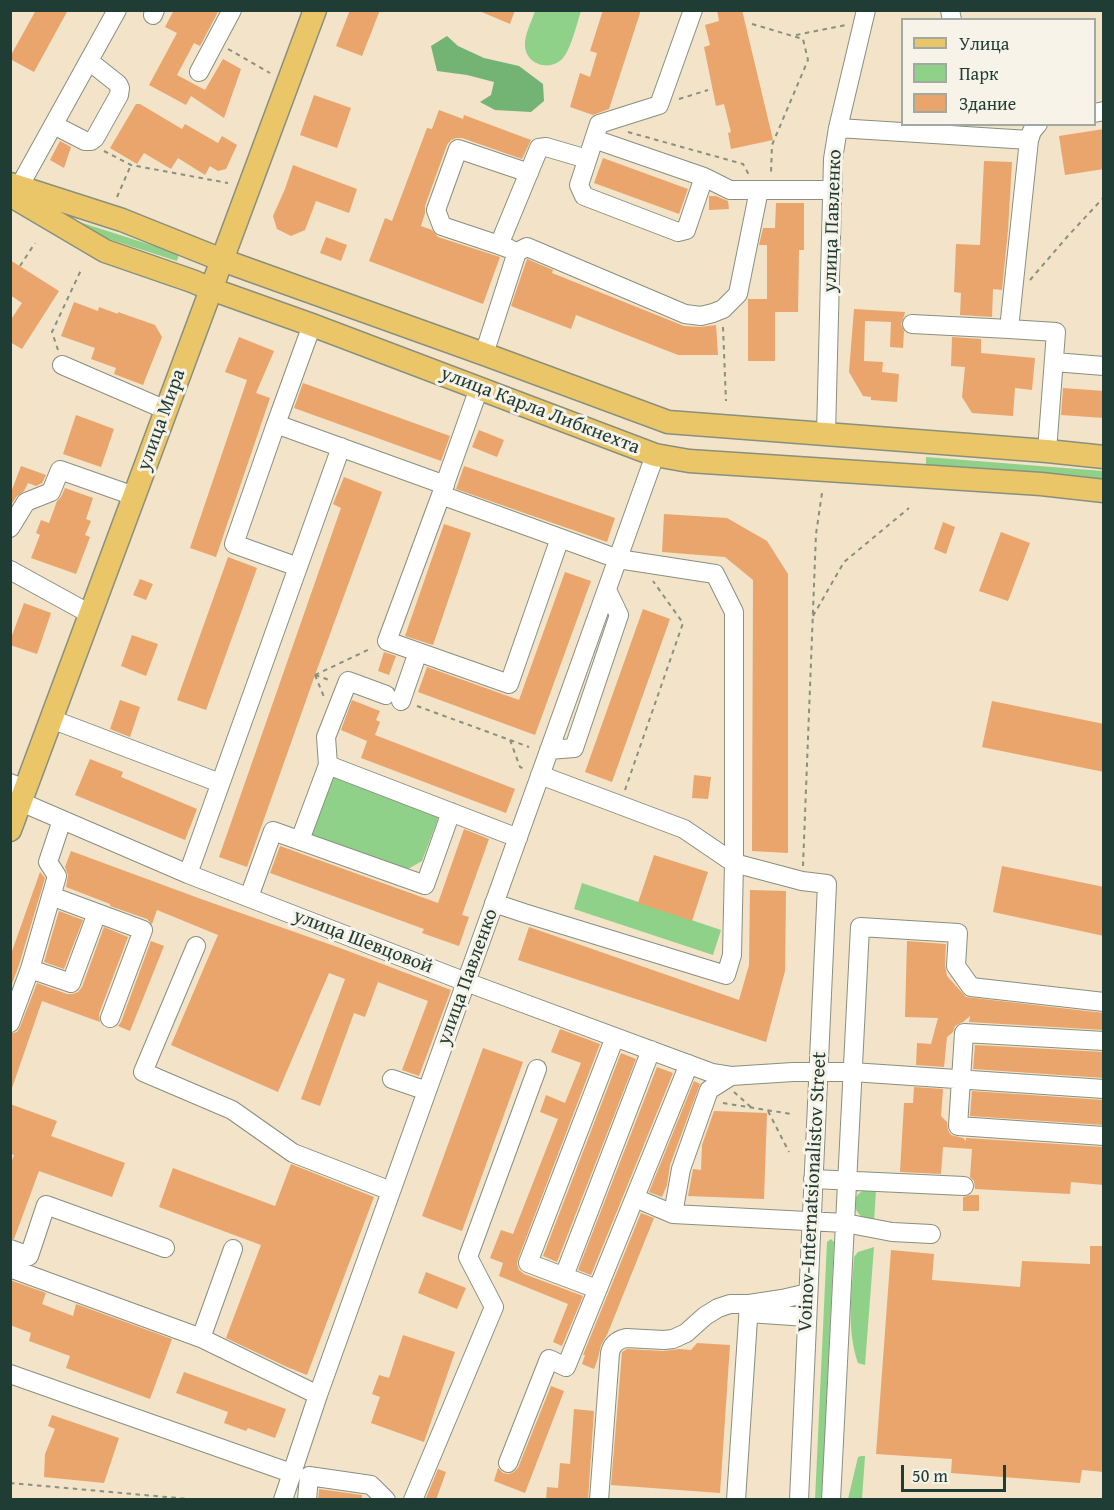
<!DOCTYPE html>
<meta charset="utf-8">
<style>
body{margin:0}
#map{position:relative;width:1114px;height:1510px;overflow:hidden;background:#f2e3c9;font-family:"Gentium Book Plus",serif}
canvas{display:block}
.frame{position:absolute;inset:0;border:12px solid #1f3d34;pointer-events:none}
.legend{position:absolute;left:901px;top:18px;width:195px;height:108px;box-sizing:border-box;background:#f7f3e8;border:2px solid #a1aaa0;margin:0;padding:8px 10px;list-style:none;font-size:18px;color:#1f3d34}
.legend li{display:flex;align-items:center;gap:12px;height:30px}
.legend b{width:30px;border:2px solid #a1aaa0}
.scale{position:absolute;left:901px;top:1465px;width:105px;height:27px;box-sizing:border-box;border:3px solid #1f3d34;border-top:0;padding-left:8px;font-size:18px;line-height:21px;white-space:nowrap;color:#1f3d34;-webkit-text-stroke:4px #f7f3e8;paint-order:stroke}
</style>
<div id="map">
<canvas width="1114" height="1510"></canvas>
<div class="frame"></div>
<ul class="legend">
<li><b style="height:8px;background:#eac669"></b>Улица</li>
<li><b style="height:16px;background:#8fd188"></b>Парк</li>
<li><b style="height:16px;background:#e9a56b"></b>Здание</li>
</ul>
<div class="scale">50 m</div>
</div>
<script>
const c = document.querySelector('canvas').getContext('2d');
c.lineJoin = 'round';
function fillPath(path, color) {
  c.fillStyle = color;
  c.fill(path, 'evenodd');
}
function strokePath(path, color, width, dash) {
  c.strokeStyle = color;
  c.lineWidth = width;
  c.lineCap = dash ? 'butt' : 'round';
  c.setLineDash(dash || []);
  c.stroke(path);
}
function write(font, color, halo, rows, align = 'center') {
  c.font = font + ' "Gentium Book Plus",serif';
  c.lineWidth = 6;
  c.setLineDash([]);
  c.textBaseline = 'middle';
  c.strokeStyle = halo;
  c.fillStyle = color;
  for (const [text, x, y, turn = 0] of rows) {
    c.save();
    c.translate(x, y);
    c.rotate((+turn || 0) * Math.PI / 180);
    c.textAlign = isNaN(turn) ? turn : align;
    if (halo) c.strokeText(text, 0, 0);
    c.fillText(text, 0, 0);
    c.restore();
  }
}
fillPath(new Path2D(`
 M535,11h46c-4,12 -10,38 -18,47 -12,14 -37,7 -38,-12 -1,-11 7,-25 10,-35z
 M70,219l109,35 -2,7 -84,-27z
 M926,457l177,14v8l-177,-14z
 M330,775l109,41 -17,45 -19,11 -95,-36z
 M582,883l139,47 -8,25 -139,-46z
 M865,1190h11l-2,32c-5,-1 -11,-3 -14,-7 -9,-9 -6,-21 5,-25z
 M831,1239l3,3 -12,257 -7,1 12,-258z
 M874,1247l-9,118 -7,-2c-12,-35 -6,-70 -4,-106l4,-5z
 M861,1456h4l-3,43h-14l10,-42z`), '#8fd188');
fillPath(new Path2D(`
 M447,36l11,10 26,12 35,8 24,18 1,17 -13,11 -36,-2 -15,-8 11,-7 3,-13 -27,-7 -30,-4 -6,-25z`), '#73b374');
fillPath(new Path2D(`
 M36,10h32l-34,62 -24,-13v-2z
 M174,10h45l-19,36 -6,-3 -17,32 28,15 18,-31 18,10 -17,49 -33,-22 -5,9 -37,-20 28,-52 -12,-6z
 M350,10h30l-18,46 -26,-10z
 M477,10h38l-5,14z
 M603,10h38l-32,99 -16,6 -23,-8 10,-34 10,4 7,-24 -7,-2z
 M717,10h25l31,130 -42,9 -3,-16 3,-1 -7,-28 -8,2 -12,-59 6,-2 -5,-20 14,-4z
 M314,95l37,13 -14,40 -37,-13z
 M136,104h4l42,25 3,-5 33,19 4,-7 15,9 -11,24 -8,2 -8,-5 -5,9 -27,-17 -7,11 -27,-16 -7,11 -27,-16z
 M439,110l24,9 1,-4 67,25 -9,19 -60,-21h-6l-5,2 -4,5 -22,61v7l-4,13 11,4 6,7 62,20 -17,47 -114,-43 16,-43 7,3 35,-93 5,1z
 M1104,129v40l-39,6 -6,-39z
 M60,141l11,6 -7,21 -14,-8z
 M603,158l85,31 -9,25 -85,-31z
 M984,161l28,1 -4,68 -6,60 -9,-1 -1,28 -32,-2 1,-22 -7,-1 2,-48 24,1z
 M293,165l64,24 -8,24 -33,-12 -11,29 -14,6 -14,-7 -4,-13 12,-27z
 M709,196h7l12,5 1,8 -20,1z
 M776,203h28v47h-5l-1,62h-23v49h-27v-62h19v-54h-8l4,-17h12z
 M326,237l21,8 -6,16 -21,-8z
 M527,259l26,11 -1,3 132,53 16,1 16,-2 2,30h-40l-102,-40 -5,14 -60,-23z
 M10,260l49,31 -37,58 -12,-7v-21l12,-18 -12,-8z
 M74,302l24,9 1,-4 19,7v-2l37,13 7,12 -19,48 -29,-11 2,-6 -25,-9 4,-11 -34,-12z
 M854,309l51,3 -1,4 -3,8 3,7 -1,17 -13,-1 1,-25 -26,-1 -1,40 19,1 -1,10 17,2 -2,28 -26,-2v-3l-8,-1 -14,-24z
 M239,337l35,14 -18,42 14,5 -54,159 -26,-9 57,-168 -22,-8z
 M952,337l29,2v14l54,5 -3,32 -17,-2 -2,28 -41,-3 -10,-16 3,-30 -14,-1z
 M303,383l147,53 -9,25 -147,-53z
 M1063,388l41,3v27l-43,-3z
 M76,415l38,14 -13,38 -38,-13z
 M479,430l25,10 -7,17 -25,-10z
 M21,466l25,9 -4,8 -6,3 -8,-3 -4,8 -7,5 -7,10v-11z
 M464,466l151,52 -8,24 -151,-53z
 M344,477l38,15 -67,183 -68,192 -28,-10 122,-349 -8,-4z
 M65,488l28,10 -7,21 5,2 -6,14 5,2 -14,37 -45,-16 9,-23 -4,-2 5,-13 8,3 8,-22 4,-4z
 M664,514l63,4 40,23 21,33v279l-36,-2 1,-271 -28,-23 -63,-5z
 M943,522l12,5 -9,27 -12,-5z
 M444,524l27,9 -38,112 -28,-9z
 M1001,532l29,11 -22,58 -29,-10z
 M228,557l29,11 -51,142 -29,-10z
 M565,572l26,9 -56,154 -117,-43 9,-25 92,33z
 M140,579l13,5 -7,16 -13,-5z
 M24,603l27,10 -14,41 -27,-9v-4z
 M643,609l27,10 -58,163 -27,-10z
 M132,635l26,9 -12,32 -25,-10z
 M384,652l12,4 -7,19 -11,-4z
 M120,700l20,7 -10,30 -20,-8z
 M352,700l28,11 -4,9 4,2 -5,13 140,54 -9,24 -145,-55 6,-17 -26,-11z
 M992,701l112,23v48l-122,-25z
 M90,759l33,13 -2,5 76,32 -12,31 -110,-45z
 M694,775l17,2 -3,22 -16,-1z
 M464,829l25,10 -27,76 7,2 -10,29 -37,-13 2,-4 -154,-56 10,-27 158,57z
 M71,851l130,48 139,49 111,42 -32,86 -17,-6 26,-69 -50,-19 -13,35 -11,-4 -34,93 -19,-7 44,-120 -16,-6 -51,119 -107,-47 47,-110 -61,-25 -5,14 -5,-5 -37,-13v-2l-44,-17 2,-12 -3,-8z
 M654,855l54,17 -16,49 -54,-18z
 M1002,866l102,21v49l-111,-24z
 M40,872l5,6 -26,87 -9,24v-32z
 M750,890l36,1 -1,80 -19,71 -248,-82 11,-33 210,73 10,-35z
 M59,911l24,9 -19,49 -20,-7z
 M104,927l24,10 -29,77 1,8 -58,-21 -30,87 -2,-1v-53l7,-2 3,-5 17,-44 30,11h5l6,-2 4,-5z
 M151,941l13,5 -34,85 -12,-5 3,-4z
 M907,941l39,3 -1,21 2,11 19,21 138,16v17l-135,-8 1,-6 -7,6 -8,4 -2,6 -6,5 -3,30 -28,-2 1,-22 14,1 7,-26 -33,-1z
 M560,1029l40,15 -82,215 -1,5 2,6 5,4 59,22 -21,50 -9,-4 15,-38 -69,-28 4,-13 -13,-5 11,-28 12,4 45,-115 -18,-7 6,-17 19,8 16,-40 -30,-11z
 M975,1045l129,7v26l-131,-9z
 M483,1048l40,14 -61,169 -40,-15z
 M621,1053l15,6 -79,203 -14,-6z
 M657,1067l16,6 -82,202 -13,-5z
 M694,1081l6,3 -30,81 -3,20 -5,12 -13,-5z
 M914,1087l29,2 -2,27 6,6 1,8 3,5 12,3 3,3v-3l138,9v38l-33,-3 -1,12 -95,-5 -1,-8 -4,-4 2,-28 -29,-2 -2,27 -41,-2 4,-69h9z
 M972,1091l132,9v25l-134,-9z
 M10,1104l47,17 -6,15 74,27 -13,34 -73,-26 -25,68 -4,-1v-73l4,-10 -4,-1z
 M714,1111l53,2 -3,86 -76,-3 5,-27 8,1 1,-25z
 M291,1164l83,33 -67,178 -20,-8 -61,-29 35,-93 -102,-38 14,-39 102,38z
 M971,1195h8v16h-16v-14z
 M641,1213l13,5 -47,117 -6,10 -3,13 -4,11 -12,-5 3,-9h-2z
 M1090,1246h14v226l-22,-2 -2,13 -129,-10 1,-14 -76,-5 15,-204 43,4 -2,26 88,7 2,-26 68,3z
 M426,1272l40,16 -9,21 -39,-16z
 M10,1280l36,13 -4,11 31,12 3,-12 96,35 -22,60 -84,-31 4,-12 -41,-15 2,-8 -21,-8z
 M403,1335l52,17 -31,90 -53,-19 9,-26 -8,-3 7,-19 10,3z
 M697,1343l33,2 -10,148 -109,-8 11,-133 5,-3 36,2 16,-2 12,1z
 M184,1372l102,37 -11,29 -27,-10 -2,3 -22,-8 4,-11 -52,-19z
 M551,1386l13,5 -39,102 -31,-12 4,-13 5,5 6,1 5,-2 4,-4z
 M574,1409l20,2 -6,89h-42l1,-13 11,1 2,-25 10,1z
 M52,1415l67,23 -15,45 -60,-6 1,-23 10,-25 -7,-3z
 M438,1469l8,3 -10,28h-5l-5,-2z
 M319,1489l43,6v5h-44z`), '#e9a56b');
const minor = new Path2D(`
 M950,10l2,10
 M153,15l2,-5
 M199,72l33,-62
 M1094,113l10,-2
 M1038,124l-6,7 -3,9 -20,189 47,3 -9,119
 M54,125l31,16h6l4,-3 24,-43 1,-7 -2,-4 -29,-23
 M838,128l191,12
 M594,139l110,38 -18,53 -8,2 -94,-36 -5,-11 20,-61 60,-19 34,-95
 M704,177l26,13h29
 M19,187l98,-177
 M499,245l-57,-19 -6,-16 22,-61 71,24
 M510,249l-11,-4 40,-97 7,-1 41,12
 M912,324l97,5
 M312,325l-36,99 169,61
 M484,354l33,-102 10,-5 158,67 16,2 12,-3 10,-4 15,-15 21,-104h74
 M1054,362l50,4
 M62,365l104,45
 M479,388l-38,107 177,64 97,15 19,38v251l-2,92 -6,20 -202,-62 -30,-10
 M276,424l-42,120 64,23
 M826,434l7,-275 5,-31 28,-118
 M441,495l-54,146 122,43 51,-146
 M10,528l16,-26 25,-10 9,-22 74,26
 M10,570l80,44
 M401,701l17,-49
 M51,719l169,64
 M549,750l25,-2 45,-133 -12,-25
 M328,765l190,73
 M540,775l144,54 50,34 68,18 25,3 -28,616
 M10,783l15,6
 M21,802l167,72 278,108 246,91 19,3 62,-4h59l252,17
 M300,840l28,-75 -2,-28 22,-56 38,14
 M188,874l153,-427
 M249,897l24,-66 152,54 26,-73
 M97,913l46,17 -33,88
 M196,946l-53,126 89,38 61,43 98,38
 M30,969l41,14 26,-70 -46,-17
 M10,1023l20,-54 27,-93 -9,-14 14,-42
 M1104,1041l-140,-8 -6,93 146,10
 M392,1079l35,12
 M813,1179l151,7
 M635,1198l38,16 172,9 47,9 39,2
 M673,1214l8,-45 28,-79 22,-14
 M10,1249l19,7 17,-51 119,43
 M10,1268l191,70 117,57
 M564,1276l87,-226
 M597,1289l-69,-26 87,-226
 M748,1313l59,4
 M201,1338l32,-89
 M10,1374l281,99
 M508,1463l41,-104 17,8 123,-303
 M283,1500l35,-105 337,-940
 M307,1500l2,-24 62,9 15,15
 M413,1500l81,-193 -26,-50 69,-188
 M599,1500l11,-147c2,-9 7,-13 16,-15l38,2 9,-1 13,-6 19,-17 13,-8 12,-4h19l33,-5 26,-6
 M736,1500l13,-196
 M831,1500l29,-573 98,6 -2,33 15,21 133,15`);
const major = new Path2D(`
 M10,184l112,36 100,40 262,94 184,68 379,29 57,6
 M10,195l95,56 87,30 19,8 101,36 343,130 34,6 352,23 63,7
 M10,830l305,-820`);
strokePath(minor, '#88907e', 20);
strokePath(major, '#88907e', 25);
strokePath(new Path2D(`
 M752,24l51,15 5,21 -36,85 -1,28
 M796,35l50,-10
 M228,49l42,24
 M679,99l29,-9
 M628,132l115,32 6,11
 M104,151l27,14 97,18
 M117,197l14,-32
 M20,266l15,-23
 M1030,280l37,-43 37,-40
 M723,327l3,74
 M58,350l-6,-18 29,-62
 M813,616l31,-54 65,-54
 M315,675l57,-27
 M315,675l9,22
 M315,675l17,6
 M417,706l112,41
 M510,740l10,27 4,2
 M625,790l58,-167 -30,-42
 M803,866l13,-332 6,-41
 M734,1092l18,16
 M723,1103l68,11
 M768,1111l21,41
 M10,1483l190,17`), '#88907e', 2, [4.5, 4.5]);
strokePath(minor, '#fff', 18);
strokePath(major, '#eac669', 22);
write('20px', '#1f3d34', '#f7f3e8', [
 ["улица Павленко",833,221,-88],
 ["улица Карла Либкнехта",540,411,21],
 ["улица Мира",162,420,-70],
 ["улица Шевцовой",363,942,21],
 ["улица Павленко",468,977,-70],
 ["Voinov-Internatsionalistov Street",813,1192,-87]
]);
</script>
